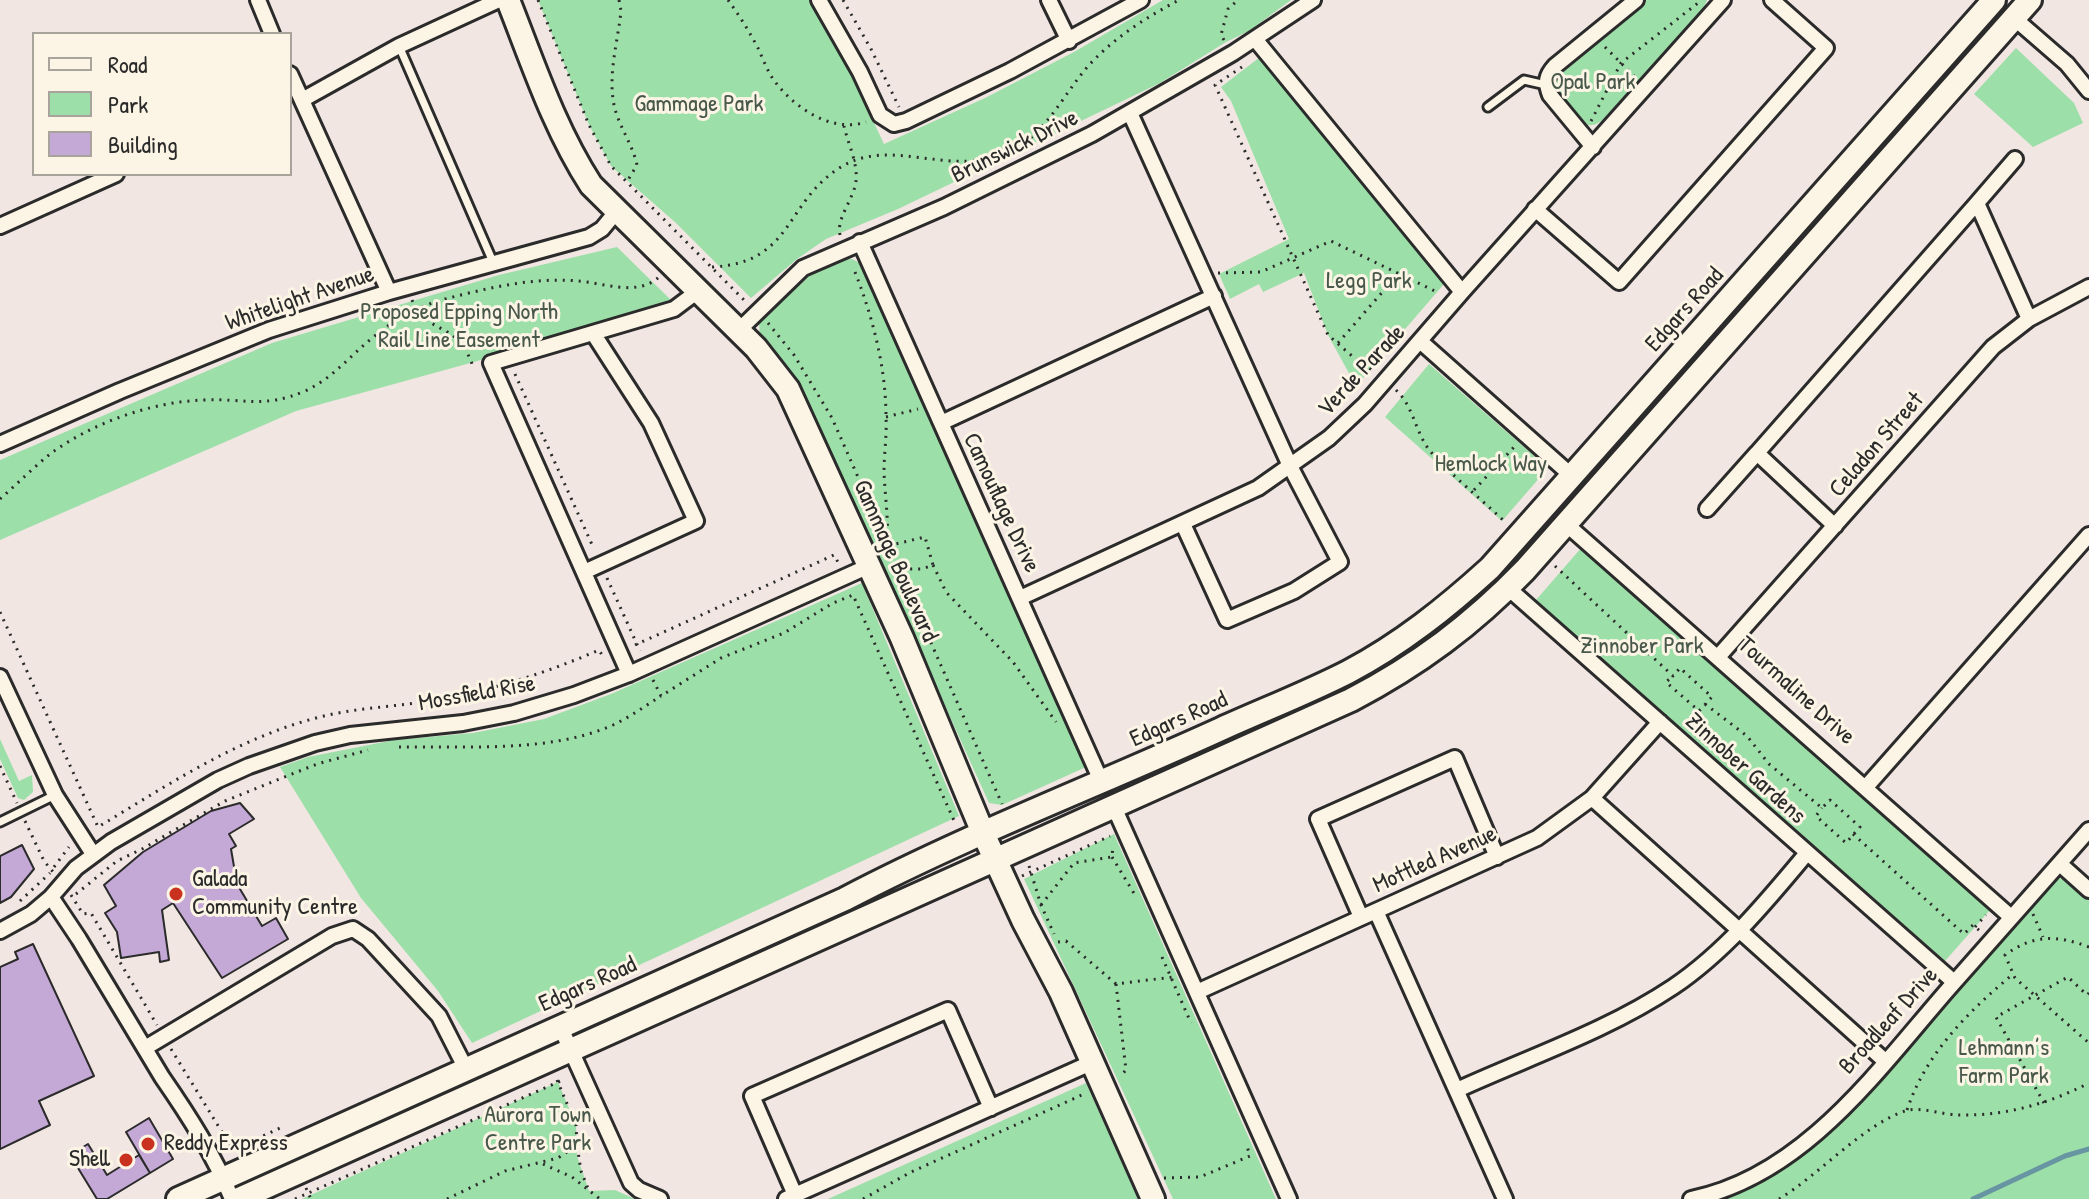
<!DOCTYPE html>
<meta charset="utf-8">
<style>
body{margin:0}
#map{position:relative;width:2089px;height:1199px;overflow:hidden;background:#f1e6e2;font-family:"Patrick Hand",sans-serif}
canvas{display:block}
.legend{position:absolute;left:32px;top:32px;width:260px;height:144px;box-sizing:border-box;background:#fcf5e5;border:2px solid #a8a49b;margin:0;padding:10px 14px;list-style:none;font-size:24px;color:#2b2b2b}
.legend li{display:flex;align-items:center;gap:16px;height:40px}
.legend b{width:40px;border:2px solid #a8a49b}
</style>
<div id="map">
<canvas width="2089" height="1199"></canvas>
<ul class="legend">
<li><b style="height:10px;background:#fcf5e5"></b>Road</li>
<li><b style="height:22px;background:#9ddfa9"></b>Park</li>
<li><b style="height:22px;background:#c4a8d5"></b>Building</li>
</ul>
</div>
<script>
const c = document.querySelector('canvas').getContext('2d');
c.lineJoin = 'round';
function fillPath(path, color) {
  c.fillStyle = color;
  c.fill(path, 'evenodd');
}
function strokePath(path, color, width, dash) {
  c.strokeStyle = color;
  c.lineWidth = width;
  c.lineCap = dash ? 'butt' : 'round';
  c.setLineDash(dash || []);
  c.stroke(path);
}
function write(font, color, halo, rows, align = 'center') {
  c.font = font + ' "Patrick Hand",sans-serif';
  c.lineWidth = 6;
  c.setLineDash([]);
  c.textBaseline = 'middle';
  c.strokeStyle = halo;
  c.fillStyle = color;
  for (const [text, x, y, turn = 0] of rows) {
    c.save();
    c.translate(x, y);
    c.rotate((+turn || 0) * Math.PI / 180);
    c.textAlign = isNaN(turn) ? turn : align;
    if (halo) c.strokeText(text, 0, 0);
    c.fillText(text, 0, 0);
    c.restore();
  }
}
fillPath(new Path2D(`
 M538,0h271l44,78 31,66 103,-47 87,-45 89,-52h128l-42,31 -23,11 -66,41 -262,126 -72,30 -29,20 -46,39 -75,-75 -65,-57 -22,-41z
 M1647,0h60l-3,7 -101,113c-6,4 -11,7 -18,4 -8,-4 -31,-33 -31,-41 0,-5 2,-8 5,-12z
 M2016,48l58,55 9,20 -50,24 -59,-53z
 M1260,57l184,227 -88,102 -28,-51 -24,-62 -41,19 -4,-8 -29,15 -11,-25 70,-35 -58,-138 -10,-14z
 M617,247l57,56 -200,59 -178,49 -296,129v-80l272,-117 227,-68z
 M847,259h5l10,5 224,503 -84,38 -13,-2 -190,-420 -39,-45 -1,-15 50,-47z
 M1429,364l119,104 -46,53 -117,-104z
 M1582,547l409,362 -46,52 -409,-361z
 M862,583l97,233 -487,227 -34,-52 -77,-93 -81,-131 28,-10 86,-17 79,-7 71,-14 67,-25z
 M0,739l19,42 13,-6 1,17 -9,8 -6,-2 -18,-39z
 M1114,834l162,365h-103l-149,-320z
 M2054,878l12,1 23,21v299h-371c40,-15 74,-37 107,-62z
 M558,1082l18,43 1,31 12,35 26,-1 20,9h-333z
 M1086,1083l52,116h-310z`), '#9ddfa9');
strokePath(new Path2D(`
 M1973,1199l92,-43 24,-7`), '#6895a2', 5);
const building = new Path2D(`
 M240,803l14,16 -25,15 7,12 -5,3 6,35 25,42 14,-8 12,21 -66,39 -49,-75 -11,7 7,50 -9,2 -1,-10 -38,6 -4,-26 -12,-19 11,-7 -12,-21 39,-33 68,-41z
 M22,845l12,24 -23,28 -11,6v-47z
 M33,944l61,132 -55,25 11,24 -50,24v-182l18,-8 -3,-7z
 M149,1118l24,41 -23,14 -24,-41z
 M88,1144l19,31 32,-20 11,18 -43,26h-10l-27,-44z`);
fillPath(building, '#c4a8d5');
strokePath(building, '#2b2b2b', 2);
const lane = new Path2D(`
 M399,46l94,216
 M1488,107l36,-27 22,5
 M0,822l55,-27`);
const street = new Path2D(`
 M258,0l14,34
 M819,0l41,72 20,43 14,9 12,-3 104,-50 131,-71
 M1049,0l20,41
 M2014,18l53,46 22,27
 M1255,39l207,253
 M290,74l99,218
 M302,100l97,-54 100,-46
 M1130,113l161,355 49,94 -46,29 -67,29 -44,-96
 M1593,147l-43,-52c-5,-13 -4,-19 5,-29l81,-66
 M1977,203l38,-44
 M1535,209l84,73 207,-234 -54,-48
 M0,226l116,-52
 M860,242l242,541
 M738,331l65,-63 141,-61 148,-73 141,-81 80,-53
 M1420,341l152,135
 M941,423l273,-127
 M0,444l120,-53 149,-61 120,-38 200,-55 13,-8 14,-17
 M1707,509l50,-56
 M1566,524l445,393
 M1835,526l-78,-73 220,-250 52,116
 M584,572l112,-51 -45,-98 -58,-90
 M1508,588l446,394
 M1020,598l238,-110 71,-50 36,-34 97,-112 261,-292
 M1718,657l275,-310 36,-28 60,-32
 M629,674l-138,-311 183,-54 24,-18
 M0,677l55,118 38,59
 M1866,787l223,-252
 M1592,798l293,263
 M1114,807l175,392
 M2060,864l29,26
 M51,897l28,42 83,138c27,39 52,78 70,122
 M1376,911l129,288
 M1361,917l-43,-98 137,-61 42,99
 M0,931l31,-17 20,-17 25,-29 35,-26 107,-62 31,-14 66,-23 35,-8 113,-12 51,-10 60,-18 55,-21 240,-108
 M1197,992l340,-154 55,-40 68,-76
 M560,1026l71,157 8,7 21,9
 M145,1048l187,-112 21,-7 15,10 71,77 27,53
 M1457,1090c72,-33 150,-59 216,-103 52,-35 94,-86 134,-134
 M795,1195l-43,-99 196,-86 43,98
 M786,1199l307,-137
 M1691,1199c114,-23 188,-131 260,-213 46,-52 92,-104 138,-156`);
const secondary = new Path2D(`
 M508,0c25,63 46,128 83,185l165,163 32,41 114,249 81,195 40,87 38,72 92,207
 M178,1199l667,-300c122,-64 251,-113 376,-170 42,-19 86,-36 127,-57 53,-28 98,-64 142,-104l504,-568
 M239,1199l1112,-499c67,-35 121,-75 174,-130l505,-570`);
strokePath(lane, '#2b2b2b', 13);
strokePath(street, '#2b2b2b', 20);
strokePath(secondary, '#2b2b2b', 28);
strokePath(new Path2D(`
 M538,0l51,125 22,41 134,135
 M619,0l2,11c-3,29 -12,59 -8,88 3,24 19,43 24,66l-9,15
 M728,0c11,15 21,31 30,48 4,9 8,19 13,28 19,29 59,58 95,46
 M843,0l28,49 28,58
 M1224,40l-3,-5 7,-26 10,-9
 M1605,47l29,29
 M1242,67l-27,18 113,250 24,21 20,14
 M1591,121l30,-58 77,-60
 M840,235c-4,-17 14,-36 16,-54 2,-18 -8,-37 -12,-55
 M712,267c82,-4 72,-65 129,-100 50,-31 109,11 167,-14 38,-18 55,-59 82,-89 25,-27 57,-47 89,-64
 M855,272c18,46 31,96 31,145 1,18 -2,37 -2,55 1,25 5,50 3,74l38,-9 8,28 -11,4h-12l-16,8
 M1218,273l43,-1 70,-31 108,52
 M412,300c13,30 35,24 51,46 5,7 8,15 11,23
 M768,323l26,32 38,63 170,386
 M1338,343l61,-70
 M515,374l79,175
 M1396,390c18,17 19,42 34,61 22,25 50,47 74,70
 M886,417l32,-8
 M1474,490l41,-44
 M0,499c17,-15 33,-31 50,-45 42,-31 101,-52 153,-54 41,-2 60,9 102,-9 29,-13 46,-37 71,-56 21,-17 43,-29 69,-36 43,-11 88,-22 133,-18 26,2 59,16 81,-4
 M933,565l13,27 67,70 43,60
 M1555,566l118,110 7,-8 32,29 -13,14 -33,-29 7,-6
 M607,578l33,73
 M0,612l98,215c70,-42 138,-88 218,-109 37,-10 76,-11 114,-17 59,-10 114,-27 169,-51l3,5
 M635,645l199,-90 5,9
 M653,680l8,16 60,-38 63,-25 49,-30 20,-8 103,230
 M1705,704l42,32 22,28 53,44 8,-8 30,27 -14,16 -30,-27 6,-8
 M399,747c69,-1 151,6 214,-22 17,-8 32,-19 48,-29
 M0,766l17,37
 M25,821l19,40 10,12
 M1853,834l111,100 9,-9 7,6
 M1112,857l23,38
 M1029,866l12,39 13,29
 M54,867l15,-20
 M1022,876l88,-40
 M76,894l41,-33 25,-12 83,-48 92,-37 51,-14
 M71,895l12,19 8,-1 66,112
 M20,901l30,-28
 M1041,905l33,-42 38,-6 1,-12
 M2033,914l10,23
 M1975,927l11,-12
 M1058,942l8,-1 50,43 57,-7
 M2089,947c-32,-12 -55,-13 -84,8l10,23 74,65
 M1162,957l29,66
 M1116,984l10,86 -6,7
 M171,1049l62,101 47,-22 2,5
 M557,1080l19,45 1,20
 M2044,1103l-48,-86 72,-40 19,18 2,-2
 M1907,1110c19,-57 61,-98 106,-136
 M543,1164l29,13 28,22
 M1164,1178l36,-1 50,-21 -3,-10
 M306,1188l5,11
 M295,1199l270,-120
 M447,1199l58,-28 53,-13 19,-13 4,26 8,20
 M863,1199l48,-27 173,-78
 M1779,1199c40,-24 84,-74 126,-88 15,-5 38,4 54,4 46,1 89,-11 130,-32`), '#2b2b2b', 3, [2, 6]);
strokePath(lane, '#fcf5e5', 7);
strokePath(street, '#fcf5e5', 14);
strokePath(secondary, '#fcf5e5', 22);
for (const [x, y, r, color] of [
 [176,894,8,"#c8321e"],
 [148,1144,8,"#c8321e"],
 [126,1160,8,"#c8321e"]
]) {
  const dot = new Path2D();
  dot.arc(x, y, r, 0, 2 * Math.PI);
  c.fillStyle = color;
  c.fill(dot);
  strokePath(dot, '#fcf5e5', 3);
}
write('24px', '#48584a', '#fcf5e5', [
 ["Opal Park",1593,83],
 ["Gammage Park",699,105],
 ["Legg Park",1369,282],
 ["Proposed Epping North",459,313],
 ["Rail Line Easement",459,341],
 ["Hemlock Way",1491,465],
 ["Zinnober Park",1642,647],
 ["Lehmann’s",2004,1049],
 ["Farm Park",2004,1077],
 ["Aurora Town",538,1116],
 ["Centre Park",538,1144]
]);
write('24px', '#2b2b2b', '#fcf5e5', [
 ["Brunswick Drive",1015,147,-26],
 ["Whitelight Avenue",300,299,-19],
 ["Edgars Road",1685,310,-48],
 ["Verde Parade",1362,371,-47],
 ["Celadon Street",1877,445,-49],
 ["Camouflage Drive",1001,503,65],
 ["Gammage Boulevard",895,561,66],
 ["Tourmaline Drive",1796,691,42],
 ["Mossfield Rise",477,694,-10],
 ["Edgars Road",1179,720,-24],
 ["Zinnober Gardens",1745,769,42],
 ["Mottled Avenue",1435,860,-24],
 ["Edgars Road",588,985,-24],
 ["Broadleaf Drive",1889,1021,-48]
]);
write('24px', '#2b2b2b', '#fcf5e5', [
 ["Galada",192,880],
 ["Community Centre",192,908],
 ["Reddy Express",164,1144],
 ["Shell",110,1160,"right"]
], 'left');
</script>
